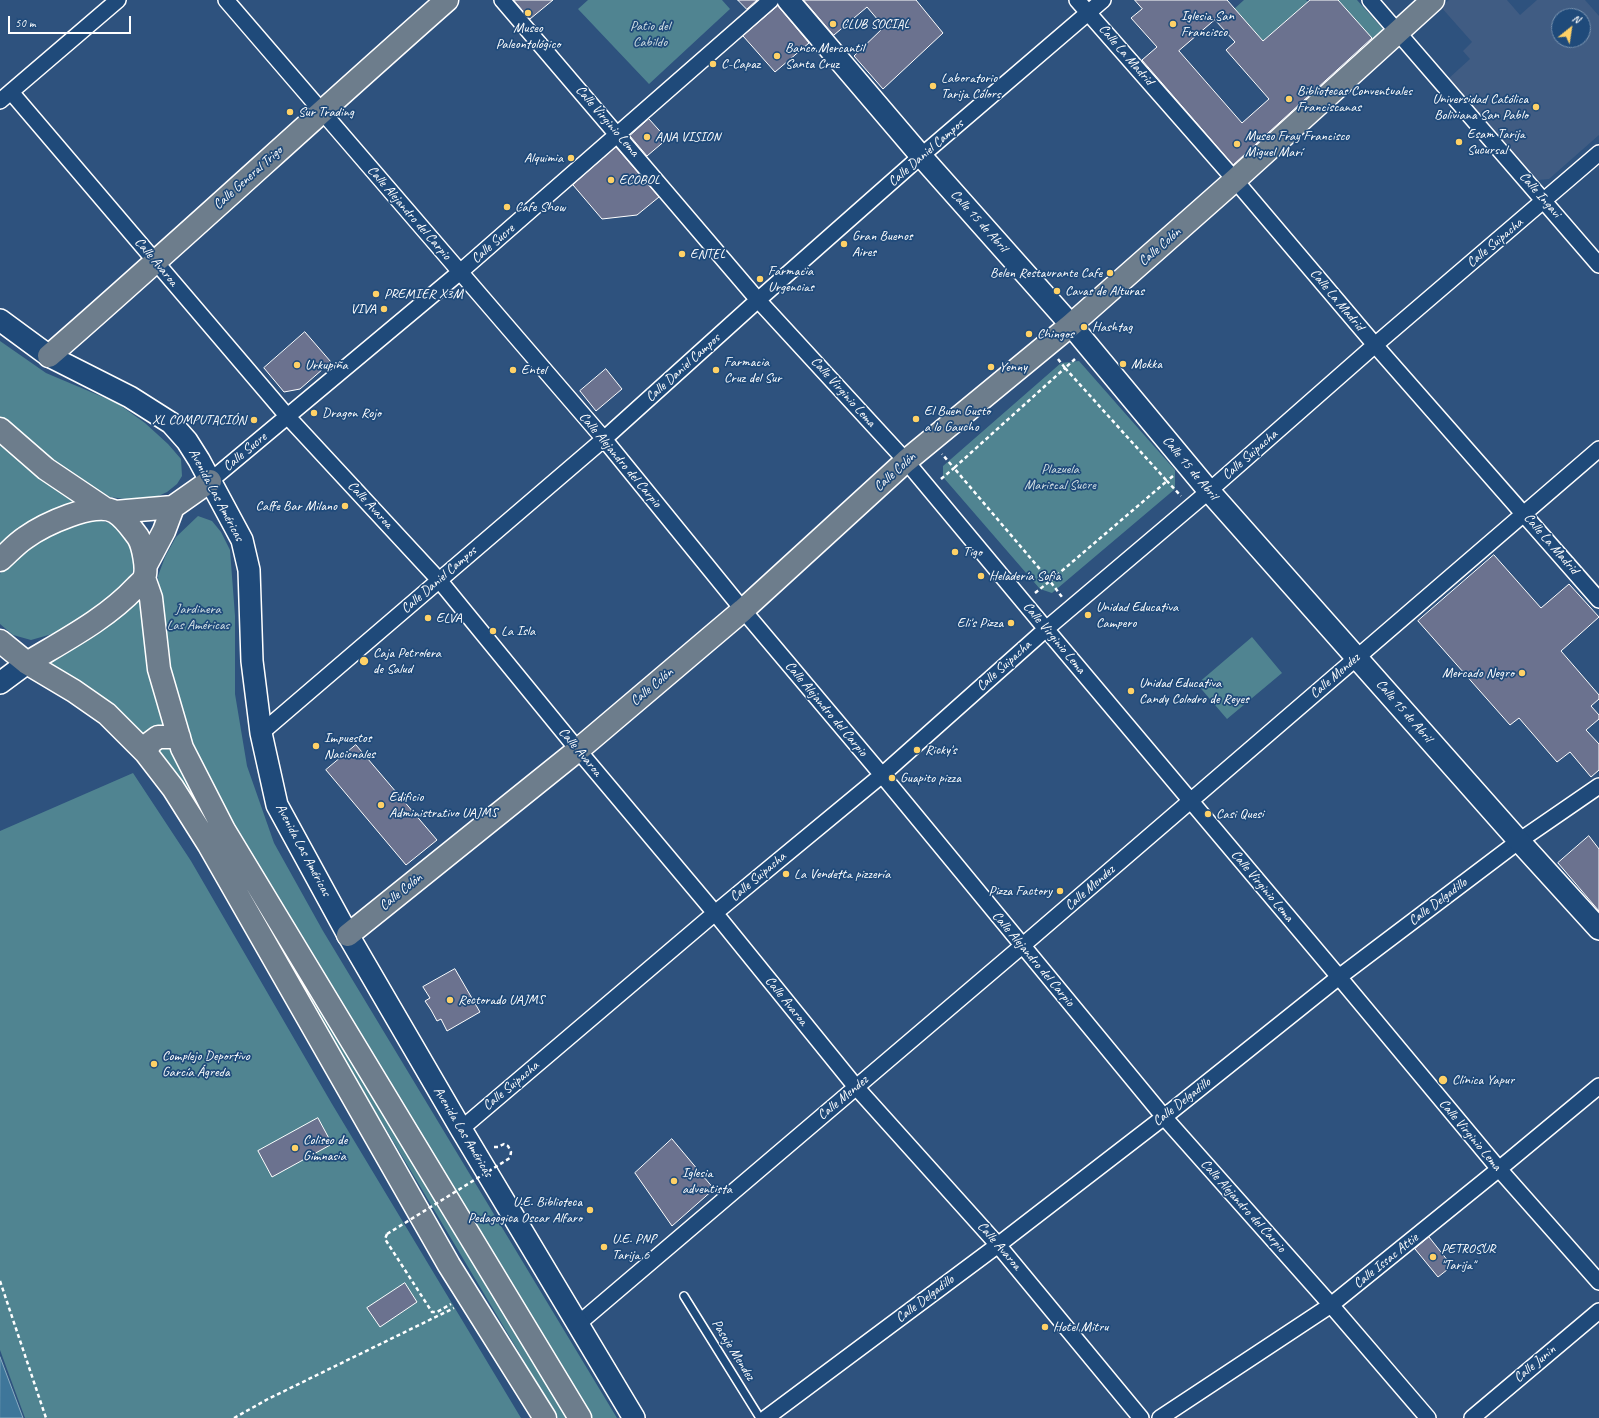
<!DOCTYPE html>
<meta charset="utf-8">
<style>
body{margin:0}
#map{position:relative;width:1599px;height:1418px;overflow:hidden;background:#2e527e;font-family:Caveat,sans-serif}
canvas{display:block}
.north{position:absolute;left:1551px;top:8px;width:40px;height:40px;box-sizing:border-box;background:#1f4a7a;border:1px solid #7992af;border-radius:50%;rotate:30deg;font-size:11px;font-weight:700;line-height:16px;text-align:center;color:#fff}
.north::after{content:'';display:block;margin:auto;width:14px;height:18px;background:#ffd166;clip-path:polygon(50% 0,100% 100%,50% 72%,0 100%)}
.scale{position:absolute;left:8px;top:16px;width:123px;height:18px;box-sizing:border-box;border:2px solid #fff;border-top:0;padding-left:5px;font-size:12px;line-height:14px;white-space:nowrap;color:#fff;-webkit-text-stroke:3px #1f4a7a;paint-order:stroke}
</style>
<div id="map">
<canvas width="1599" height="1418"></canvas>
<div class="north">N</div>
<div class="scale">50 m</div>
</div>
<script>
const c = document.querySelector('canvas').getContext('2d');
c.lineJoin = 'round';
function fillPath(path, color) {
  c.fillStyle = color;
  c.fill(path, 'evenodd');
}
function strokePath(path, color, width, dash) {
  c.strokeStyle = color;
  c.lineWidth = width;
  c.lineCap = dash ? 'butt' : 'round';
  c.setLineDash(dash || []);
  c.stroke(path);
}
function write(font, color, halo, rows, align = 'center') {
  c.font = font + ' Caveat,sans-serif';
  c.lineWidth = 3.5;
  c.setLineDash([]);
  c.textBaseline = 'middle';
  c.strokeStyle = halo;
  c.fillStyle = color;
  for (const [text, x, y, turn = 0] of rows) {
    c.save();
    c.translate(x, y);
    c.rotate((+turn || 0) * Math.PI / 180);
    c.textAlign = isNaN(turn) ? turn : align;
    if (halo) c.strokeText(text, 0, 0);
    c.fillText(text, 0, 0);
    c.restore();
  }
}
fillPath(new Path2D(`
 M1449,0h58l13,15 17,-15h48l14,16v119l-50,44 -11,1 -90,-101 22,-20 -7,-8 9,-9 -31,-35zM1559,16h24v24h-24z`), '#405c83');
fillPath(new Path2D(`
 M588,0h134l8,9 -81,75 -71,-75z
 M1244,0h62l2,2 -45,39 -29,-32z
 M1338,0h19l25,28v6l-8,7z
 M0,341l46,32 71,30 28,20 23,21 13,15 1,17 -5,8 -10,8 -15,7 -18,1 -24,-3 -24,-11 -36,-26 -50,-42z
 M1079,361l96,109v19l-123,104 -12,-4 -97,-112v-11l118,-103z
 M0,439l77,58 -4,10 -73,38z
 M198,516l14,5 9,11 9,18 5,66v78l12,72 27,77 49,88 294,487h-29l-383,-638 -27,-68 -17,-80 -3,-56 7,-19 11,-20z
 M95,519l22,6 13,16 6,12 -2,14 -4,13 -8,8 -47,36 -23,10 -21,6 -18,-5 -13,-11v-50l5,-8 22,-21 41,-20z
 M139,599l4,2 22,125 -21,12 -101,-74z
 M1252,637l30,36 -55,46 -30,-35z
 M159,744l13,1 396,673h-10l-268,-450 -134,-210z
 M133,773l58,88 141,243 189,314h-496l-25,-68v-519z`), '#508491');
const water = new Path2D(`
 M0,1357l23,61h-23z`);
fillPath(water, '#3e769a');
strokePath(water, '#8badc2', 1);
const building = new Path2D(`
 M514,0h39l-23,19z
 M738,0h19l-10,9z
 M804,0h112l27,33 -60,56 -29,-33 30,-29 -17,-20 -33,28z
 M1135,0h92l36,41 47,-41h28l34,38 -139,127 -91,-105 15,-13 -26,-29 11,-9zM1215,20l20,22 -9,8 43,49 -27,24 -63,-72z
 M778,6l31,37 -34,29 -32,-36z
 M649,119l18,20 -20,17 -17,-20z
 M616,147l43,50 -22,18 -35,4 -29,-34z
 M305,332l26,30 -31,27 -16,3 -20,-24z
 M606,369l16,20 -26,22 -16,-20z
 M1494,555l47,53 28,-24 30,33 -38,34 38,44v4l-8,7 8,9v4l-13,11 13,14v26l-8,7 -21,-25 -13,10 -38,-44 -9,7 -92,-104z
 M356,745l81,95 -31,25 -80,-95z
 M1589,836l10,13v62l-41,-48z
 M455,969l25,43 -33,19 -6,-12 -4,2 -6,-11 -6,-9 5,-3 -7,-11z
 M318,1118l14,26 -60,33 -14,-26z
 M672,1139l42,50 -42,37 -37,-53z
 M1429,1237l23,29 -14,11 -23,-28z
 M405,1283l12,19 -37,25 -13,-19z`);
fillPath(building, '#6b728f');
strokePath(building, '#fff', 1);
const lane = new Path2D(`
 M684,1296l76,122`);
const street = new Path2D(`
 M226,0l378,439 139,171 139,165 282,342 167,188 97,113
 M502,0l256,300 148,161 140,168 293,348 160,192 100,113
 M1077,0l158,180 140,165 224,255
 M1370,0l229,265
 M11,92l277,325 151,163 139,170 137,163 141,174 142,158 143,173
 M0,101l118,-101
 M210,481l250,-209 311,-272
 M261,733l343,-294 154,-139 163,-144 182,-156
 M461,1129l254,-216 167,-138 164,-146 163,-138 166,-146 224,-192
 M578,1324l444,-378 577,-497
 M766,1418l232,-173 166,-128 175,-140 180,-136 80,-55
 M1160,1418l171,-113 168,-136 100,-83
 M1472,1418l127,-107`);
const secondary = new Path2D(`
 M788,0l133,156 150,169 138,166 310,350 80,88
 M0,320l49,36 81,41 41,26 16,18 12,19 43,80 7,30 3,91 9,72 16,72 71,130 113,194 173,289
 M0,683l27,-20`);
const primary = new Path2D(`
 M49,356c134,-117 264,-238 398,-356
 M0,429l46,40 58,39
 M115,512l58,-5 37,-26
 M0,560c8,-7 16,-16 25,-22 18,-13 70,-38 90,-26 10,6 16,16 23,25 5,8 10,32 6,41 -1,3 -5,6 -8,9 -30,32 -71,53 -109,76
 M146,565l18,-34 9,-24
 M144,578l7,20 8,71 23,79 42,82 356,588
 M0,641l27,22 47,28 33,23 39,39 27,35 36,57 240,420 96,153
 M146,753l4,-10 8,-6h21
 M348,935l230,-185 165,-140 163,-149 165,-136 164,-145 198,-180`);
strokePath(lane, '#fff', 10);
strokePath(street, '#fff', 18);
strokePath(secondary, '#fff', 24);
strokePath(primary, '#fff', 25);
strokePath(new Path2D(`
 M1058,359l7,9 10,-9
 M1065,368l102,113 -117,100 -96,-113z
 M1173,476l-6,5 14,15
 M941,479l13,-11 -12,-14
 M1035,593l15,-12 12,16
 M494,1147h4l6,-3 4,2 3,6 -1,6
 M387,1234l-2,5 47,73h5l14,-8
 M0,1281l46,137
 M234,1418l34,-19 186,-91`), '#fff', 2.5, [4, 3]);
strokePath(lane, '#1f4a7a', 7);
strokePath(street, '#1f4a7a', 15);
strokePath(secondary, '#1f4a7a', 21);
strokePath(primary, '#6d7d8c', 22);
strokePath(new Path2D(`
 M387,1234l123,-76`), '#fff', 2.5, [4, 3]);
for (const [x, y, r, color] of [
 [528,13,4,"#ffd166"],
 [833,24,4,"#ffd166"],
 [1173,24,4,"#ffd166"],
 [777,56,4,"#ffd166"],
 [713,64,4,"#ffd166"],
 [933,86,4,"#ffd166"],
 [1289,99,4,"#ffd166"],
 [1536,107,4,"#ffd166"],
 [290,112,4,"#ffd166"],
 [647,137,4,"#ffd166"],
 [1459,142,4,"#ffd166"],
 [1237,144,4,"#ffd166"],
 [571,158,4,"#ffd166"],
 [611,180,4,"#ffd166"],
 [507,207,4,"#ffd166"],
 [844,244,4,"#ffd166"],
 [682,254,4,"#ffd166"],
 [1110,273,4,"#ffd166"],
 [760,279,4,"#ffd166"],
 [1057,291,4,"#ffd166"],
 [376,294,4,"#ffd166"],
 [384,309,4,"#ffd166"],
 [1084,327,4,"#ffd166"],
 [1029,334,4,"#ffd166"],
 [1123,364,4,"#ffd166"],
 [297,365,4,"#ffd166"],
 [991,367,4,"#ffd166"],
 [513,370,4,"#ffd166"],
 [716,370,4,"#ffd166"],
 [314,413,4,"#ffd166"],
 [916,419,4,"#ffd166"],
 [254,420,4,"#ffd166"],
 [345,506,4,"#ffd166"],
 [955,552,4,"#ffd166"],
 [981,576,4,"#ffd166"],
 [1088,615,4,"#ffd166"],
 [428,618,4,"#ffd166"],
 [1011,623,4,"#ffd166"],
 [493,631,4,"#ffd166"],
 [364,661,5,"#ffd166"],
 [1522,673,4,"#ffd166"],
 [1131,691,4,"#ffd166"],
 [316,746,4,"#ffd166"],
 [917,750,4,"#ffd166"],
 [892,778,4,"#ffd166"],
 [381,805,4,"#ffd166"],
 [1208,814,4,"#ffd166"],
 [786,874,4,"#ffd166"],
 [1060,891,4,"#ffd166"],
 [450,1000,4,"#ffd166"],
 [154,1064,4,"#ffd166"],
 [1443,1080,5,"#ffd166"],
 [295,1148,4,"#ffd166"],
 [674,1181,4,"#ffd166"],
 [590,1210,4,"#ffd166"],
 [604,1247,4,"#ffd166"],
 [1433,1257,4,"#ffd166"],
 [1045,1327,4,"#ffd166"]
]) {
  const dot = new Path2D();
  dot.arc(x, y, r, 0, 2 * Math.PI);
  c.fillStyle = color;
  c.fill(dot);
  strokePath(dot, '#1f4a7a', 1.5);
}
write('14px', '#fff', '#1f4a7a', [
 ["Iglesia San",1181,16],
 ["Francisco",1181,32],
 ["CLUB SOCIAL",841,24],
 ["Museo",528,28,"center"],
 ["Paleontológico",528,44,"center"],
 ["Banco Mercantil",785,48],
 ["Santa Cruz",785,64],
 ["C-Capaz",721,64],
 ["Laboratorio",941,78],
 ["Tarija Colors",941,94],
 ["Bibliotecas Conventuales",1297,91],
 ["Franciscanas",1297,107],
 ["Universidad Católica",1528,99,"right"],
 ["Boliviana San Pablo",1528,115,"right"],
 ["Sur Trading",298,112],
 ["Esam Tarija",1467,134],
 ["Sucursal",1467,150],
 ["Museo Fray Francisco",1245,136],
 ["Miguel Marí",1245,152],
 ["ANA VISION",655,137],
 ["Alquimia",563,158,"right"],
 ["ECOBOL",619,180],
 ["Cafe Show",515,207],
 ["Gran Buenos",852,236],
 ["Aires",852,252],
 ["ENTEL",690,254],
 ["Farmacia",768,271],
 ["Urgencias",768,287],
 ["Belen Restaurante Cafe",1102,273,"right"],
 ["Cavas de Alturas",1065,291],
 ["PREMIER X3M",384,294],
 ["VIVA",376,309,"right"],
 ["Hashtag",1092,327],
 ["Chingos",1037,334],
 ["Farmacia",724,362],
 ["Cruz del Sur",724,378],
 ["Mokka",1131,364],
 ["Urkupiña",305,365],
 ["Yenny",999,367],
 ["Entel",521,370],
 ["El Buen Gusto",924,411],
 ["a lo Gaucho",924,427],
 ["Dragon Rojo",322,413],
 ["XL COMPUTACIÓN",246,420,"right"],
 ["Caffe Bar Milano",337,506,"right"],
 ["Tigo",963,552],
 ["Heladería Sofia",989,576],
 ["Unidad Educativa",1096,607],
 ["Campero",1096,623],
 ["ELVA",436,618],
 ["Eli's Pizza",1003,623,"right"],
 ["La Isla",501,631],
 ["Caja Petrolera",373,653],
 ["de Salud",373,669],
 ["Mercado Negro",1514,673,"right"],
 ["Unidad Educativa",1139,683],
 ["Candy Colodro de Reyes",1139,699],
 ["Impuestos",324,738],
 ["Nacionales",324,754],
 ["Ricky's",925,750],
 ["Guapito pizza",900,778],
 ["Edificio",389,797],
 ["Administrativo UAJMS",389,813],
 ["Casi Quesi",1216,814],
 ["La Vendetta pizzería",794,874],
 ["Pizza Factory",1052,891,"right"],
 ["Rectorado UAJMS",458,1000],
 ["Complejo Deportivo",162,1056],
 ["García Ágreda",162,1072],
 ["Clínica Yapur",1452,1080],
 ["Coliseo de",303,1140],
 ["Gimnasia",303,1156],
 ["Iglesia",682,1173],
 ["adventista",682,1189],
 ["U.E. Biblioteca",582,1202,"right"],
 ["Pedagogica Oscar Alfaro",582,1218,"right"],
 ["U.E. PNP",612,1239],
 ["Tarija 6",612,1255],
 ["PETROSUR",1441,1249],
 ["\"Tarija\"",1441,1265],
 ["Hotel Mitru",1053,1327]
], 'left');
write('14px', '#d3e0e4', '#1f4a7a', [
 ["Patio del",650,26],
 ["Cabildo",650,42],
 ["Plazuela",1060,469],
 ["Mariscal Sucre",1060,485],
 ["Jardinera",198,609],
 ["Las Américas",198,625]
]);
write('14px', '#fff', '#1f4a7a', [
 ["Calle La Madrid",1126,55,49],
 ["Calle Virginio Lema",607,121,49],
 ["Calle Daniel Campos",926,153,-41],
 ["Calle General Trigo",248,178,-42],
 ["Calle Ingavi",1540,195,49],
 ["Calle Alejandro del Carpio",409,213,49],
 ["Calle 15 de Abril",979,221,48],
 ["Calle Suipacha",1495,243,-40],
 ["Calle Sucre",493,244,-41],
 ["Calle Colón",1160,247,-41],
 ["Calle Avaroa",156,262,50],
 ["Calle La Madrid",1337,300,50],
 ["Calle Daniel Campos",683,368,-42],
 ["Calle Virginio Lema",843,392,48],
 ["Calle Sucre",245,452,-40],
 ["Calle Suipacha",1250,455,-41],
 ["Calle Alejandro del Carpio",620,460,50],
 ["Calle 15 de Abril",1190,468,50],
 ["Calle Colón",895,472,-42],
 ["Avenida Las Américas",216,495,62],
 ["Calle Avaroa",370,505,47],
 ["Calle La Madrid",1551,544,49],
 ["Calle Daniel Campos",439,580,-41],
 ["Calle Virginio Lema",1054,638,50],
 ["Calle Suipacha",1004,666,-42],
 ["Calle Mendez",1335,676,-41],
 ["Calle Colón",652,687,-40],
 ["Calle Alejandro del Carpio",826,709,50],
 ["Calle 15 de Abril",1404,711,49],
 ["Calle Avaroa",580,752,50],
 ["Avenida Las Américas",303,850,62],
 ["Calle Suipacha",758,877,-40],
 ["Calle Virginio Lema",1262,886,50],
 ["Calle Mendez",1090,888,-41],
 ["Calle Colón",401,892,-39],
 ["Calle Delgadillo",1438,902,-37],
 ["Calle Alejandro del Carpio",1033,959,50],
 ["Calle Avaroa",786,1001,51],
 ["Calle Suipacha",511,1086,-40],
 ["Calle Mendez",843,1098,-40],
 ["Calle Delgadillo",1182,1102,-38],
 ["Avenida Las Américas",463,1132,59],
 ["Calle Virginio Lema",1470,1135,50],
 ["Calle Alejandro del Carpio",1243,1206,48],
 ["Calle Avaroa",999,1246,49],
 ["Calle Issac Attie",1386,1261,-39],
 ["Calle Delgadillo",925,1299,-37],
 ["Pasaje Mendez",733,1350,58],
 ["Calle Junin",1535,1364,-40]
]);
</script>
